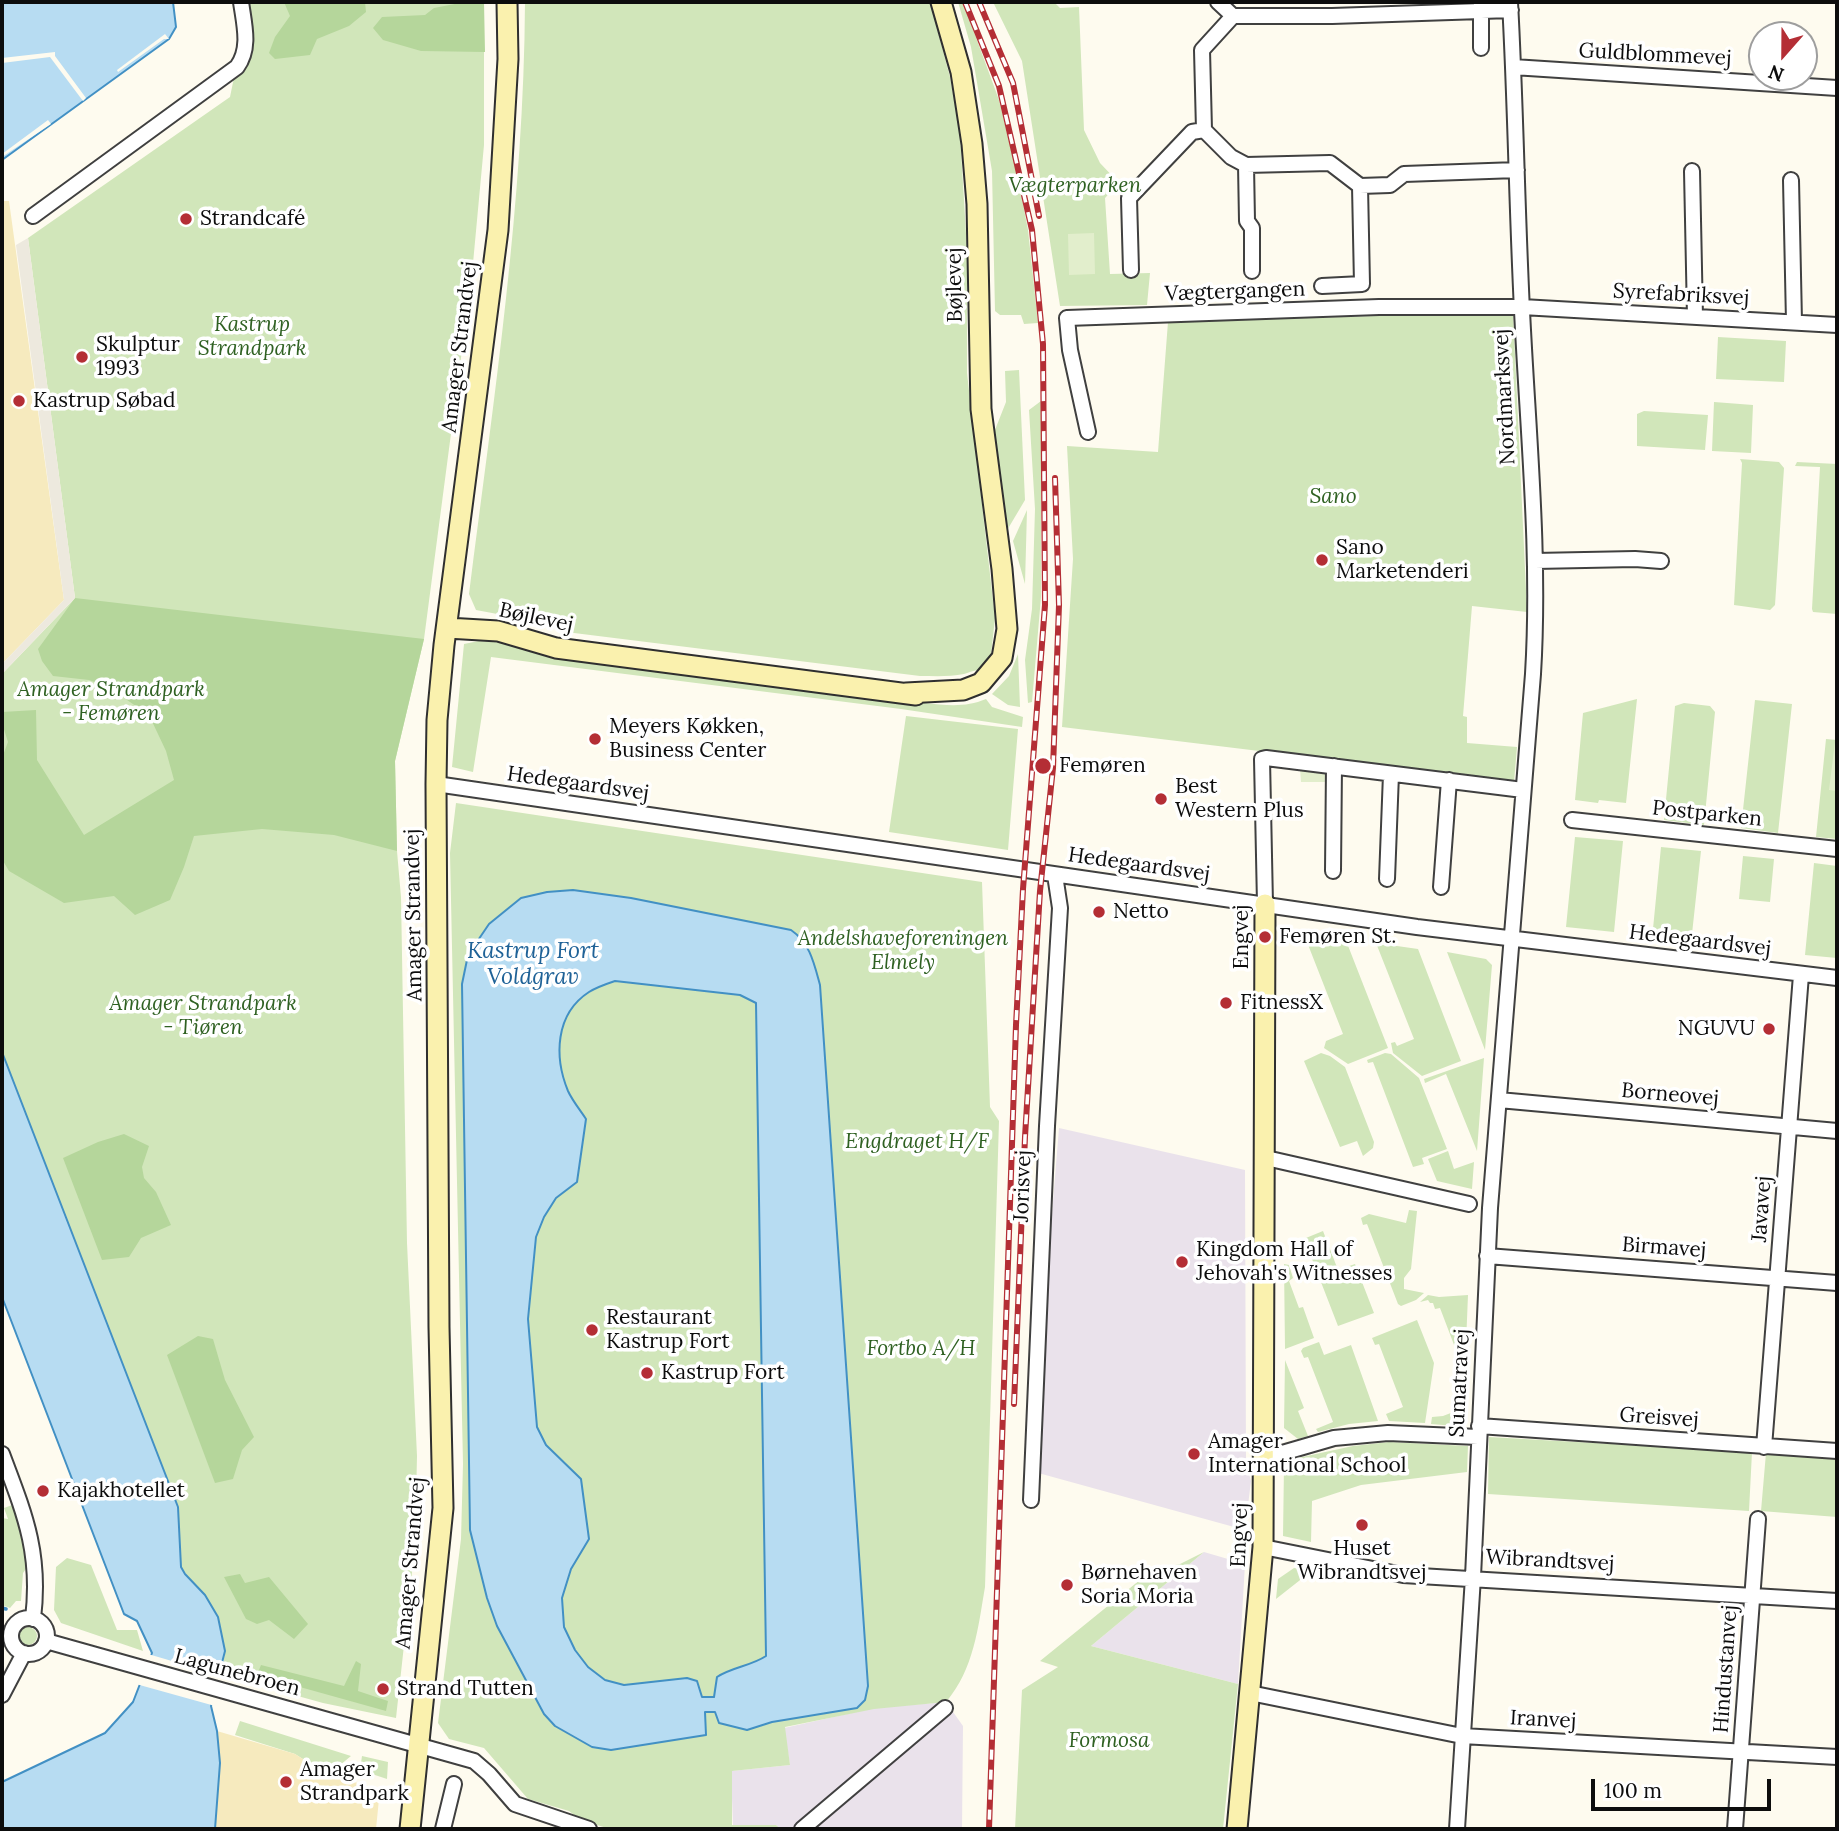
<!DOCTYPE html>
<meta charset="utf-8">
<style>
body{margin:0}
#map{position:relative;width:1839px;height:1831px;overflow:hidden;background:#fefbef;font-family:Lora,serif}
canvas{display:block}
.frame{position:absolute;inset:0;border:4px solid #0d0d0d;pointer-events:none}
.north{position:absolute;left:1748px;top:21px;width:70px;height:70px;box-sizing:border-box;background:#fff;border:2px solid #9e9e9e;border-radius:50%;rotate:201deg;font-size:19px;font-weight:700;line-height:28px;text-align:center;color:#0d0d0d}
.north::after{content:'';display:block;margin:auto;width:24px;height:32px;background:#b42e35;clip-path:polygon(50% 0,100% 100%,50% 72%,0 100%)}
.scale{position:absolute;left:1591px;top:1779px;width:180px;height:32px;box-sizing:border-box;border:4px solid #0d0d0d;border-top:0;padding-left:9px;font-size:21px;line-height:24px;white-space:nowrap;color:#0d0d0d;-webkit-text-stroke:5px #fff;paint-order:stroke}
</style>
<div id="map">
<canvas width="1839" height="1831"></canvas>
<div class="frame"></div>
<div class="north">N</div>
<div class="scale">100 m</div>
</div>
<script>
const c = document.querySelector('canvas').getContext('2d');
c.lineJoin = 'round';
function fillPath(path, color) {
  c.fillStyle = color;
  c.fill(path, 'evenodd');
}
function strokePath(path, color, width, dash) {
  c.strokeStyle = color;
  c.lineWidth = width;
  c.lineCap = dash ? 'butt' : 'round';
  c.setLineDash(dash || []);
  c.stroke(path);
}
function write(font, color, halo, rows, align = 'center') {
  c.font = font + ' Lora,serif';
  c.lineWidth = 7;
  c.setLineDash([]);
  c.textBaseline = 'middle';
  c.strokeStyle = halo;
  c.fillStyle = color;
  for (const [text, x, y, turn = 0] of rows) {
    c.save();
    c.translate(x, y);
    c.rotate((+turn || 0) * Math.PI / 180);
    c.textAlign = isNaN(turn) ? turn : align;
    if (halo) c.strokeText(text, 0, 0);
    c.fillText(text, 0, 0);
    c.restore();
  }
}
fillPath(new Path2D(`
 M1059,1128l186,42 1,293 5,18 -6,49 -214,-59z
 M1204,1552l41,12 -7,120 -147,-38z
 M946,1702l17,24 -1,103h-181l-5,-4h-43l-2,-54 59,-6 -6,-37 90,-20z`), '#eae2eb');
fillPath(new Path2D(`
 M237,2h247v143l-12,129 -48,365 -29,122 2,90 4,46 6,346 10,213 -2,89 -19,173 -73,-15 -101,-28 3,-24 -33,-69 -11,-15 -3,-60 -176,-455v-378l73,-76 -47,-360 202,-141 9,-44z
 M525,2h405l20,75 10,57 7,116v123l28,245 -4,37 -10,15c-7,0 -10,2 -17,4 -14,3 -30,2 -44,2l-354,-44 -42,-13 -48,-9 -7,-16c25,-197 55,-393 56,-592z
 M958,2h5l36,98 20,83 9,47 10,93 -14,1 -3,-9h-21l-5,-4 -3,-140 -21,-124z
 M993,2h61l6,6 19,-1 5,123 16,33 19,20 -14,15 5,76 40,-1 -3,32 -87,1 -38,-245z
 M1513,312l14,300 -55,-6 -9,110 4,1v26l50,4 -3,35 -452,-55 11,-168 -6,-113 91,6 10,-130z
 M1718,337l68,4 -2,41 -68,-3z
 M1019,370l6,130 -19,32 -13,-97 13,-33 -1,-31z
 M1041,401v196l-9,105 -4,1 -3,-43 7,-51 3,-100 -6,-99z
 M1714,402l39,3 -2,48 -39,-2z
 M1644,411l64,4 -3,35 -68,-4v-32z
 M1740,459l39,3 5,6 -9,137 -5,5 -36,-5 8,-142z
 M1797,462l40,2v150l-24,-2 -1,-3 8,-142 -25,-1z
 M1027,510l-2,74 -12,-43z
 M479,641l31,2 44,12 370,48c22,2 41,5 62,-4l6,8 31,10 -1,10 -121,-18 -410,-52 -18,115 -21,-5 12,-123z
 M1018,654l2,53 -12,-2 -16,-11 17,-18z
 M1637,699l-11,104 -27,-3 -1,3 -23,-3 8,-87z
 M1755,700l37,4 -14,129 -37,-5z
 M1684,703l26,3 5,6 -11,113 -40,-5 11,-114z
 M906,716l112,13 -10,121 -119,-18z
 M1826,739l11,1v99l-21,-2z
 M456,803l526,79 8,225 9,14 -14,466c-7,41 -11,82 -39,115l-72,7 -89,18 5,38 -58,6v54h44l5,4h-171l-29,-9 -12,-9 -41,-12 -44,-51 -35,-9 -11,-16 23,-184 2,-75 -13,-611z
 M1575,837l48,4 -9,91 -48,-5z
 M1661,847l40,4 -10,92 -39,-4z
 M1743,856l31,3 -4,43 -31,-3z
 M1814,863l23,3v92l-32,-3z
 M1298,931l47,7 43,110 -40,16 -24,-16 2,-7 17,-7 -38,-97 -18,6 -1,-1z
 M1376,943l42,6 43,112 -39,15 -29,-23 -2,-10 4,-1 2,4 17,-7z
 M1447,952l39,7 6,6 -7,85z
 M1321,1053l9,3 15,11 29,75 -1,6 -10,8 -6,-15 -17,6 -36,-86z
 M1385,1053l6,1 28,24 28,71 -25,9 2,6 -11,3 -40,-105 -5,1 -1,-3z
 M1484,1058l-7,93 -31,-77 -21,9 -1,-4z
 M1448,1151l6,18 20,-7 -2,27 -35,-8 -9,-22z
 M1409,1210l8,1 -6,58 -7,9v11l20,4 -8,7 -15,6 -3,-2 -31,-80 -4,1 -2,-7 8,-4 37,9z
 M1323,1231l15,39 17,-6 19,49 -36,13 -31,-80h-4l-2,-6z
 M1284,1264l5,1 4,13 -4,3 10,27 4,-1 11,31 -29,11z
 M1428,1295l11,2 29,-2 -5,122 -8,9 -24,-2 1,-7 11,-1 13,-5 -4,-11 7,-3 -4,-10 7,-3 -4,-10 6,-3 -24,-63 -5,1 -2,-6h-3l-2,-3 -8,2z
 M1417,1320l17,43 -9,60 -36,-2 -3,-7 17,-7 -24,-63 -4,1 -3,-7z
 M1319,1342l5,13 27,-10 27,76 -29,3 -31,8 -2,-3 17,-7 -25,-65 -4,1 -3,-7 2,-3z
 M1285,1360l19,48 -6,3 10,25 -10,3 -14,-11z
 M1489,1437l263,15 -3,59 -261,-17z
 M1389,1442l79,4 -1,26 -106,13 -49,16 -1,41 -28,-6 1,-70 4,-6 65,-14z
 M1766,1453l71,4v60l-76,-6z
 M15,1504l8,23 5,39 -5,7 -2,28h-5l-6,7 -8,-3v-87l6,1 -4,-11z
 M1204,1552l-113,94 147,38 -15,145h-208l7,-139 36,-23 -18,-6 111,-90 29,-7z
 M67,1558l24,7 26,65h20l6,21 -82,-28 -7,-13 2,-43z
 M1294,1568l15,3v2l-33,26 2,-20z
 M19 1636a9 9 0 1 1 18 0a9 9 0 1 1-18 0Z
 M240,1721l111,35 -23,19 -33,-21 -60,-19z
 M362,1756l26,6 -1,17 -27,-9z`), '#d1e6ba');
fillPath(new Path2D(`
 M284,2h81l1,10 -17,14 -32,13 -7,16 -35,4 -6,-6 6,-16 15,-21z
 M465,2h19l1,50 -64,-1 -38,-11 -10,-12 9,-11 43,-2 9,-7z
 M75,598l349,41 -29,122 2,90 -63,-16 -72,-6 -68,7 -10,31 -14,33 -35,15 -21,-19 -50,7 -55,-32 -7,-12v-101l6,-16 -6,-19v-11l34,-2 1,50 47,75 90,-55 -8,-29 -17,-36 -41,-28 -19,-7 -36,-4 -11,-15 -4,-12z
 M124,1134l25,12 -7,21 2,11 12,14 15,33 -30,13 -12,19 -27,3 -39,-102 35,-16z
 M198,1336l15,3 12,41 29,57 -12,13 -9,29 -18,4 -48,-128z
 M240,1574l5,9 24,-6 39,47 -14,15 -25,-19 -12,4 -11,-5 -22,-42z
 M356,1661l5,3 -3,27 30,10 -2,10 -122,-34 -5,-7 2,-5 83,21z`), '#b5d69b');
fillPath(new Path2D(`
 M2,201h7l55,399 -62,64z
 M217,1731l78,23 33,21 52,14 -4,40h-161l5,-66z`), '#f6eabe');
fillPath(new Path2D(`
 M1094,233l1,41 -26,1 -1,-41z
 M1835,742h2v49l-8,-1z
 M1300,768l30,5 -1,9h-28z`), '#e2eecc');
fillPath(new Path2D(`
 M28,238l47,360 -73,76v-10l62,-64 -48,-355z`), '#ede9de');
const water = new Path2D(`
 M2,2h171l3,25 -7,12 -167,121z
 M573,890l58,8 160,32c19,13 23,33 29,55l48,701 -3,14 -8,8 -85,14 -25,8 -28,-7 -4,-11h-10l1,23 -95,15 -19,-3 -37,-21 -11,-12 -47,-88 -10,-28 -17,-68 -8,-546 6,-29 21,-31 32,-26 26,-6zM615,981l125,14 16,8 10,653c-15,10 -34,11 -49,21l-3,20h-12l-5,-16 -10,-3 -63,7 -19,-5 -17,-13 -13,-17 -11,-23 -2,-29 9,-29 18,-30 -8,-60 -35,-34 -9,-18 -9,-108 8,-82 8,-20 12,-19 21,-16 9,-63c-6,-9 -14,-19 -18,-28 -14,-34 -13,-77 21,-99 8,-5 17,-8 26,-11z
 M2,1052l176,455 3,60 4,7 20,21 13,22 7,34 -14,55 6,25 3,32 -5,66h-213v-47l103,-49 28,-31 19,-49 -15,-32 -13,-7 -122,-317z`);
fillPath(water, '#b7dcf2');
strokePath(water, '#4290c4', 2);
fillPath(new Path2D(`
 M165,34l4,5h-5l-46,33 -1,-2z
 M55,52v4l31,42 -3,3 -33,-44 -48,6v-5z
 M48,120l3,4 -49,33v-3z
 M148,1654l75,22 -8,30 -79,-22z`), '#fefbef');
strokePath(new Path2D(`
 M2,1608l4,1`), '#4290c4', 3.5);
const street = new Path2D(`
 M1218,2l15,14 -31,34 2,80 27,27 15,8 84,-2 30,23
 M1481,2v46
 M1233,16h99l179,-6
 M1513,67l324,21
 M1246,165l1,56 5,7v43
 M1692,171l3,146
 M1791,180l3,142
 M33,216l204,-149c14,-19 7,-43 4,-65
 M1131,270l-2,-72 63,-66 12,-2
 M1322,286l40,-2 -2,-98 30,-1 14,-11 113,-4
 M1088,432l-18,-82 -3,-32 312,-11h143l315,18
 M1535,561l100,-2 26,2
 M436,784l981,143 420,51
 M1572,820l265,29
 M1333,871l1,-105
 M1387,879l4,-105
 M1441,887l8,-107
 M1265,904l-3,-145 4,-1 257,32
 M1499,1100l338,31
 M1266,1158l203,46
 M1487,1256l350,27
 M1479,1426l358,25
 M1764,1447l37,-472
 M2,1454c23,61 39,99 31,165
 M1265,1458l69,-20 54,-5 90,4
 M1031,1500l16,-374 13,-218 -5,-33
 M1263,1547l140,28 434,26
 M11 1636a18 18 0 1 1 36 0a18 18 0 1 1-36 0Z
 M46,1641l428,120 15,13 26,30 74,25
 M1250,1693l212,43 375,21
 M2,1695l22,-42
 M443,1829l11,-45
 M802,1829l143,-121
 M1457,1829l16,-252 17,-369 43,-534c7,-114 -4,-230 -10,-344 -6,-109 -7,-219 -13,-328
 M1735,1829l23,-310`);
const secondary = new Path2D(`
 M447,628l51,3 58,17 360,47
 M906,693l57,-3 18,-7 21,-25 5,-29 -5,-60 -21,-160 -4,-205 -5,-60 -11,-72 -20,-70
 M410,1829l33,-321 -4,-181 -3,-543 1,-64 7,-75 54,-415 10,-171 -1,-57
 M1237,1829l26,-282 2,-643`);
strokePath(street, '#404040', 18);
strokePath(secondary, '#2f2f2f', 23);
strokePath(street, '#fff', 14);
strokePath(secondary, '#faf1ae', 19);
const rail = new Path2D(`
 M965,2l34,84 33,144 11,114 2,261 -22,284 -7,136 -27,804
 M979,2l34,81 26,133
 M1014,1404l11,-267 15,-246 13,-123 6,-163 -4,-127`);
strokePath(rail, '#b42e35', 6);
strokePath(rail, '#fff', 3.5, [10]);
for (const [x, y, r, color] of [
 [186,219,7,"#b42e35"],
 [82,357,7,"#b42e35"],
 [19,401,7,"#b42e35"],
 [1322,560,7,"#b42e35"],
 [595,739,7,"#b42e35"],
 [1043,766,9,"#b42e35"],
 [1161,799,7,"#b42e35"],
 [1099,912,7,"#b42e35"],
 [1265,937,7,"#b42e35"],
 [1226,1003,7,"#b42e35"],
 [1769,1029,7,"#b42e35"],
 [1182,1262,7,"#b42e35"],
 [592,1330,7,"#b42e35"],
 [647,1373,7,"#b42e35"],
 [1194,1454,7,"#b42e35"],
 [43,1491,7,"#b42e35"],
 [1362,1525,7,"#b42e35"],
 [1067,1585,7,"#b42e35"],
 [383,1689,7,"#b42e35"],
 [286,1782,7,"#b42e35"]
]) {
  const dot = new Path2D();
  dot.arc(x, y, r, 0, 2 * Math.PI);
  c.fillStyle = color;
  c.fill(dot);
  strokePath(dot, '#fff', 2.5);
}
write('21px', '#0d0d0d', '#fff', [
 ["Guldblommevej",1655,55,3],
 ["Bøjlevej",955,285,-91],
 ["Vægtergangen",1235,292,-2],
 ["Syrefabriksvej",1681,295,3],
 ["Amager Strandvej",460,347,-83],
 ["Nordmarksvej",1505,397,-93],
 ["Bøjlevej",536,618,12],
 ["Hedegaardsvej",578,784,8],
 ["Postparken",1707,814,6],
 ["Hedegaardsvej",1139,865,8],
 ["Amager Strandvej",414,915,-91],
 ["Engvej",1242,937,-90],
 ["Hedegaardsvej",1700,941,7],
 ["Borneovej",1670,1095,5],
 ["Jorisvej",1023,1186,-88],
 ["Javavej",1762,1209,-86],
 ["Birmavej",1664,1248,4],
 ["Sumatravej",1460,1383,-87],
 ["Greisvej",1659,1418,4],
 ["Engvej",1240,1535,-88],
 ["Wibrandtsvej",1550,1561,3],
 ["Amager Strandvej",411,1563,-85],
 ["Hindustanvej",1726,1669,-86],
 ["Lagunebroen",237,1673,15],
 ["Iranvej",1543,1720,3]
]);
write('italic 21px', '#2f6122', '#fff', [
 ["Vægterparken",1075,186],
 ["Kastrup",252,325],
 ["Strandpark",252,349],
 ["Sano",1333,497],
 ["Amager Strandpark",111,690],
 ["- Femøren",111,714],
 ["Andelshaveforeningen",903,939],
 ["Elmely",903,963],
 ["Amager Strandpark",203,1004],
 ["- Tiøren",203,1028],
 ["Engdraget H/F",917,1142],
 ["Fortbo A/H",921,1349],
 ["Formosa",1109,1741]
]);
write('21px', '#0d0d0d', '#fff', [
 ["Strandcafé",200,219],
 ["Skulptur",96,345],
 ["1993",96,369],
 ["Kastrup Søbad",33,401],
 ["Sano",1336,548],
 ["Marketenderi",1336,572],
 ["Meyers Køkken,",609,727],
 ["Business Center",609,751],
 ["Femøren",1059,766],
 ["Best",1175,787],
 ["Western Plus",1175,811],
 ["Netto",1113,912],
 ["Femøren St.",1279,937],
 ["FitnessX",1240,1003],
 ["NGUVU",1755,1029,"right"],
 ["Kingdom Hall of",1196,1250],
 ["Jehovah's Witnesses",1196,1274],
 ["Restaurant",606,1318],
 ["Kastrup Fort",606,1342],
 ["Kastrup Fort",661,1373],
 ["Amager",1208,1442],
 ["International School",1208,1466],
 ["Kajakhotellet",57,1491],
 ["Huset",1362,1549,"center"],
 ["Wibrandtsvej",1362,1573,"center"],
 ["Børnehaven",1081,1573],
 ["Soria Moria",1081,1597],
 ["Strand Tutten",397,1689],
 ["Amager",300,1770],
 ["Strandpark",300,1794]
], 'left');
write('italic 23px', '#1f6297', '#fff', [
 ["Kastrup Fort",533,951],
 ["Voldgrav",533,977]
]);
</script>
